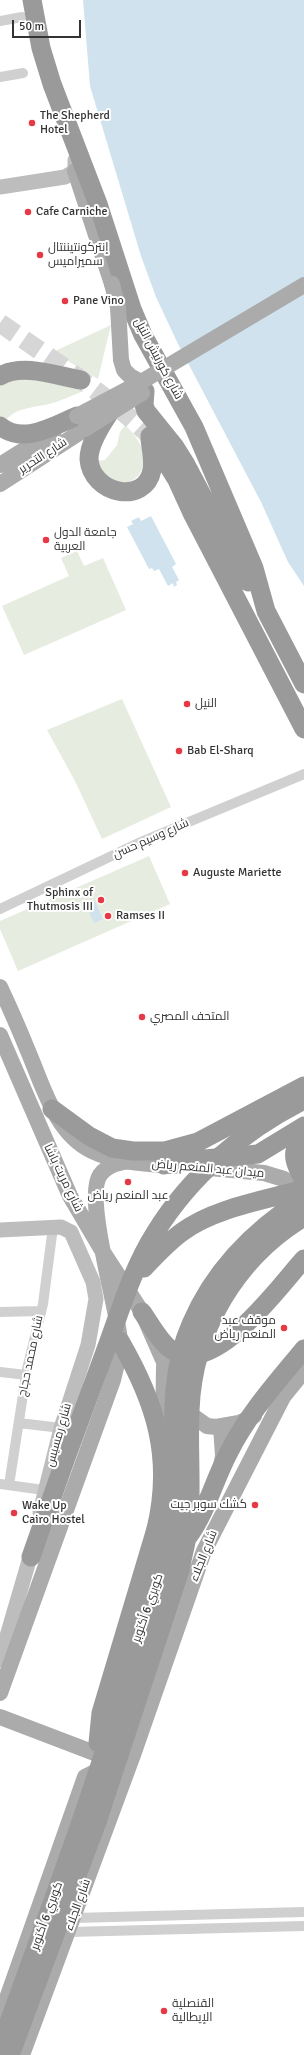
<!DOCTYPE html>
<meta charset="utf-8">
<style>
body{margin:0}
#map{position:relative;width:304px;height:2055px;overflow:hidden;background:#fff;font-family:Signika,sans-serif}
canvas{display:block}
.scale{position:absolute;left:12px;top:20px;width:69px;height:18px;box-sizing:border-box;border:2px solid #333;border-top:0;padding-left:5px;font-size:12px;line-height:14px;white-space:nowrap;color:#333;-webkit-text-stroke:3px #fff;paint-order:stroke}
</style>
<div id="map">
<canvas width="304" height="2055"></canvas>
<div class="scale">50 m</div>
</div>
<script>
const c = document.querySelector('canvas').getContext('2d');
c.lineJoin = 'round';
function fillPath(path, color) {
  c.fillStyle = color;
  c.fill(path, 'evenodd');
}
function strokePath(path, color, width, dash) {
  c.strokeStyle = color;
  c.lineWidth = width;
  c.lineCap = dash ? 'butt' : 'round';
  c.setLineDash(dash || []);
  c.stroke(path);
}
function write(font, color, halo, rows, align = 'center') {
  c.font = font + ' Signika,Cairo,sans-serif';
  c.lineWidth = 4;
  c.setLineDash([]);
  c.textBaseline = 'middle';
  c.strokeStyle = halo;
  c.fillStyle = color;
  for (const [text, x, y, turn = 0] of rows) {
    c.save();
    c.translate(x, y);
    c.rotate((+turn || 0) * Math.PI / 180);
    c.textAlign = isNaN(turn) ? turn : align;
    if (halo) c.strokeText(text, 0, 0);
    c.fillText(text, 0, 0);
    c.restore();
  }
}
fillPath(new Path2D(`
 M111,325l-13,54 -45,-27z
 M18,375l33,5 33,11c-11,4 -23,10 -35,13 -16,4 -32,3 -43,16l-6,-3v-31l3,-5z
 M125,425c11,10 17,20 21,35l-7,15 -11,9 -26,-7 -6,-16 9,-1 12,-15 3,-13z
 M77,551l7,15 19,-8 23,52 -102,45 -22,-49 67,-30 -8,-18z
 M122,699l49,108 -69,32 -27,-58 -28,-51z
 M149,856l21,48 -152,67 -18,-42v-8z`), '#e6ecdf');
fillPath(new Path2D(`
 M83,0h221v586l-16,-24 -27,-60 -83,-158 -22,-47 -15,-41 -51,-170z
 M151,516l25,48 -4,3 7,13 -3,2 1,3 -3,2 -1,-4 -5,3 -9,-17 -5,2 -2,-3 -3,1 -22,-42 6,-3 -2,-3 8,-4 2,4z
 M95,901l8,18 -9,4 -8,-18z`), '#cfe2ee');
strokePath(new Path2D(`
 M0,323c51,36 105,70 150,113`), '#d6d6d6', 19, [19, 10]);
strokePath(new Path2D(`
 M0,21l22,-4
 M0,77l23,-4
 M0,909l143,-68 161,-67
 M0,1312l41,-1
 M0,1372l26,3
 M19,1423l42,5
 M0,1484l44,6
 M9,1485l18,-116 16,-65 10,-77
 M74,1918l230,-6
 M69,1932l235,-6`), '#d0d0d0', 10);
strokePath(new Path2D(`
 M0,187l65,-10 10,-6v-11
 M0,1230l61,-3 10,5 22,50 3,17 -8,46 -27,83 -21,84
 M0,1660l33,-113`), '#bdbdbd', 15);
strokePath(new Path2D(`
 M75,171l37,113
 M0,465l54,-34
 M0,484l85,-55
 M0,987c10,21 19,42 28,64 15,35 27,82 64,100 25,12 56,13 83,15
 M0,1035l70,161 33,56 39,60 29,66 22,38 14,10 9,1 23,-4 15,-7
 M199,1167l65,6 20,6 20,13
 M221,1426l2,30 -2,10
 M163,1437l1,-71
 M0,1693l113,-313c3,-12 7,-26 7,-39 -2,-32 -36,-143 -20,-166 8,-11 20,-13 33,-14
 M0,1717l105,40 10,-1
 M0,2018l85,-241 20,-10
 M22,2055l111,-300 71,-204 79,-154 21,-26`), '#ababab', 16);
strokePath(new Path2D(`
 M32,0l9,48 11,36 46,120 34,105 11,26 51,92 60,141 12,43 38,73
 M0,376c23,-13 57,0 81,4
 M145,391l-1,14 2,6 29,36 10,16 63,119
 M108,415c-8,12 -19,29 -19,44 2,35 56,47 63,11 2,-9 -1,-21 -2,-31
 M0,426c23,19 53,0 77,-10
 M150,436l27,44 16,35 111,214
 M52,1109l37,27 23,12 21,3h32l33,-9 106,-56
 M304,1141c-17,9 -7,27 0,39
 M164,1165l20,-4 74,-7 46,-28
 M142,1312c8,11 19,32 30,38 43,28 108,-65 132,-91
 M120,1341c36,62 53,117 36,188
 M31,1557l33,-94
 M10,2055l87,-233`), '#9a9a9a', 19);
strokePath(new Path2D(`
 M112,284l6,23 3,53 3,10 6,6 11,6
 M77,416l64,-34 163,-97
 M85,429l57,-36`), '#ababab', 16);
strokePath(new Path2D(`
 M144,1268c12,-13 23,-25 38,-36 32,-24 84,-32 122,-43
 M64,1463c15,-40 30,-81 45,-122 13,-36 25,-75 46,-108 36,-58 89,-103 149,-133
 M188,1537c19,-26 26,-57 41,-85 19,-38 48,-70 75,-103
 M98,1743l3,-30 55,-184
 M97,1822l83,-252c2,-11 5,-22 7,-33 6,-42 1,-85 3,-127 3,-79 46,-152 114,-193
 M0,2047c34,-95 70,-189 101,-285 12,-37 22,-75 33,-112 11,-35 28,-70 35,-106 15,-75 -10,-147 22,-220 23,-54 64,-95 113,-126`), '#9a9a9a', 19);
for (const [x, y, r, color] of [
 [32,123,4,"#e63946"],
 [28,212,4,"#e63946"],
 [40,255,4,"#e63946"],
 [65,301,4,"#e63946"],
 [46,540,4,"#e63946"],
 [187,704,4,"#e63946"],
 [179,751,4,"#e63946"],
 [185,873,4,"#e63946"],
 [101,900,4,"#e63946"],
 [108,916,4,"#e63946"],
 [142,1017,4,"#e63946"],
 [128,1182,4,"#e63946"],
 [284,1328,4,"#e63946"],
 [255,1505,4,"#e63946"],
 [14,1513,4,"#e63946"],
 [164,2011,4,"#e63946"]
]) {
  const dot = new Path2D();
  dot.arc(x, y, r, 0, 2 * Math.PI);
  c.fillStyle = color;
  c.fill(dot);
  strokePath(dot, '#fff', 1.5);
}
write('12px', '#333', '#fff', [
 ["The Shepherd",40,116],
 ["Hotel",40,130],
 ["Cafe Carniche",36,212],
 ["إنتركونتيننتال",48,248],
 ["سميراميس",48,262],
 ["Pane Vino",73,301],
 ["جامعة الدول",54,533],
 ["العربية",54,547],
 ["النيل",195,704],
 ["Bab El-Sharq",187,751],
 ["Auguste Mariette",193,873],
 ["Sphinx of",93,893,"right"],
 ["Thutmosis III",93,907,"right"],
 ["Ramses II",116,916],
 ["المتحف المصري",150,1017],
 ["عبد المنعم رياض",128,1196,"center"],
 ["موقف عبد",276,1321,"right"],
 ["المنعم رياض",276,1335,"right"],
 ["كشك سوبر جيت",247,1505,"right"],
 ["Wake Up",22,1506],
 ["Cairo Hostel",22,1520],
 ["القنصلية",172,2004],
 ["الإيطالية",172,2018]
], 'left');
write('12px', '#333', '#fff', [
 ["شارع كورنيش النيل",158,359,62],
 ["شارع التحرير",43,456,-33],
 ["شارع وسيم حسن",151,839,-24],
 ["ميدان عبد المنعم رياض",208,1169,5],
 ["شارع مريت باشا",63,1178,64],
 ["شارع محمد حجاج",31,1356,-78],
 ["شارع رمسيس",59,1435,-74],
 ["شارع الجلاء",204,1556,-68],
 ["كوبري 6 أكتوبر",148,1608,-71],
 ["شارع الجلاء",78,1905,-70],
 ["كوبري 6 أكتوبر",47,1916,-70]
]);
</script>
